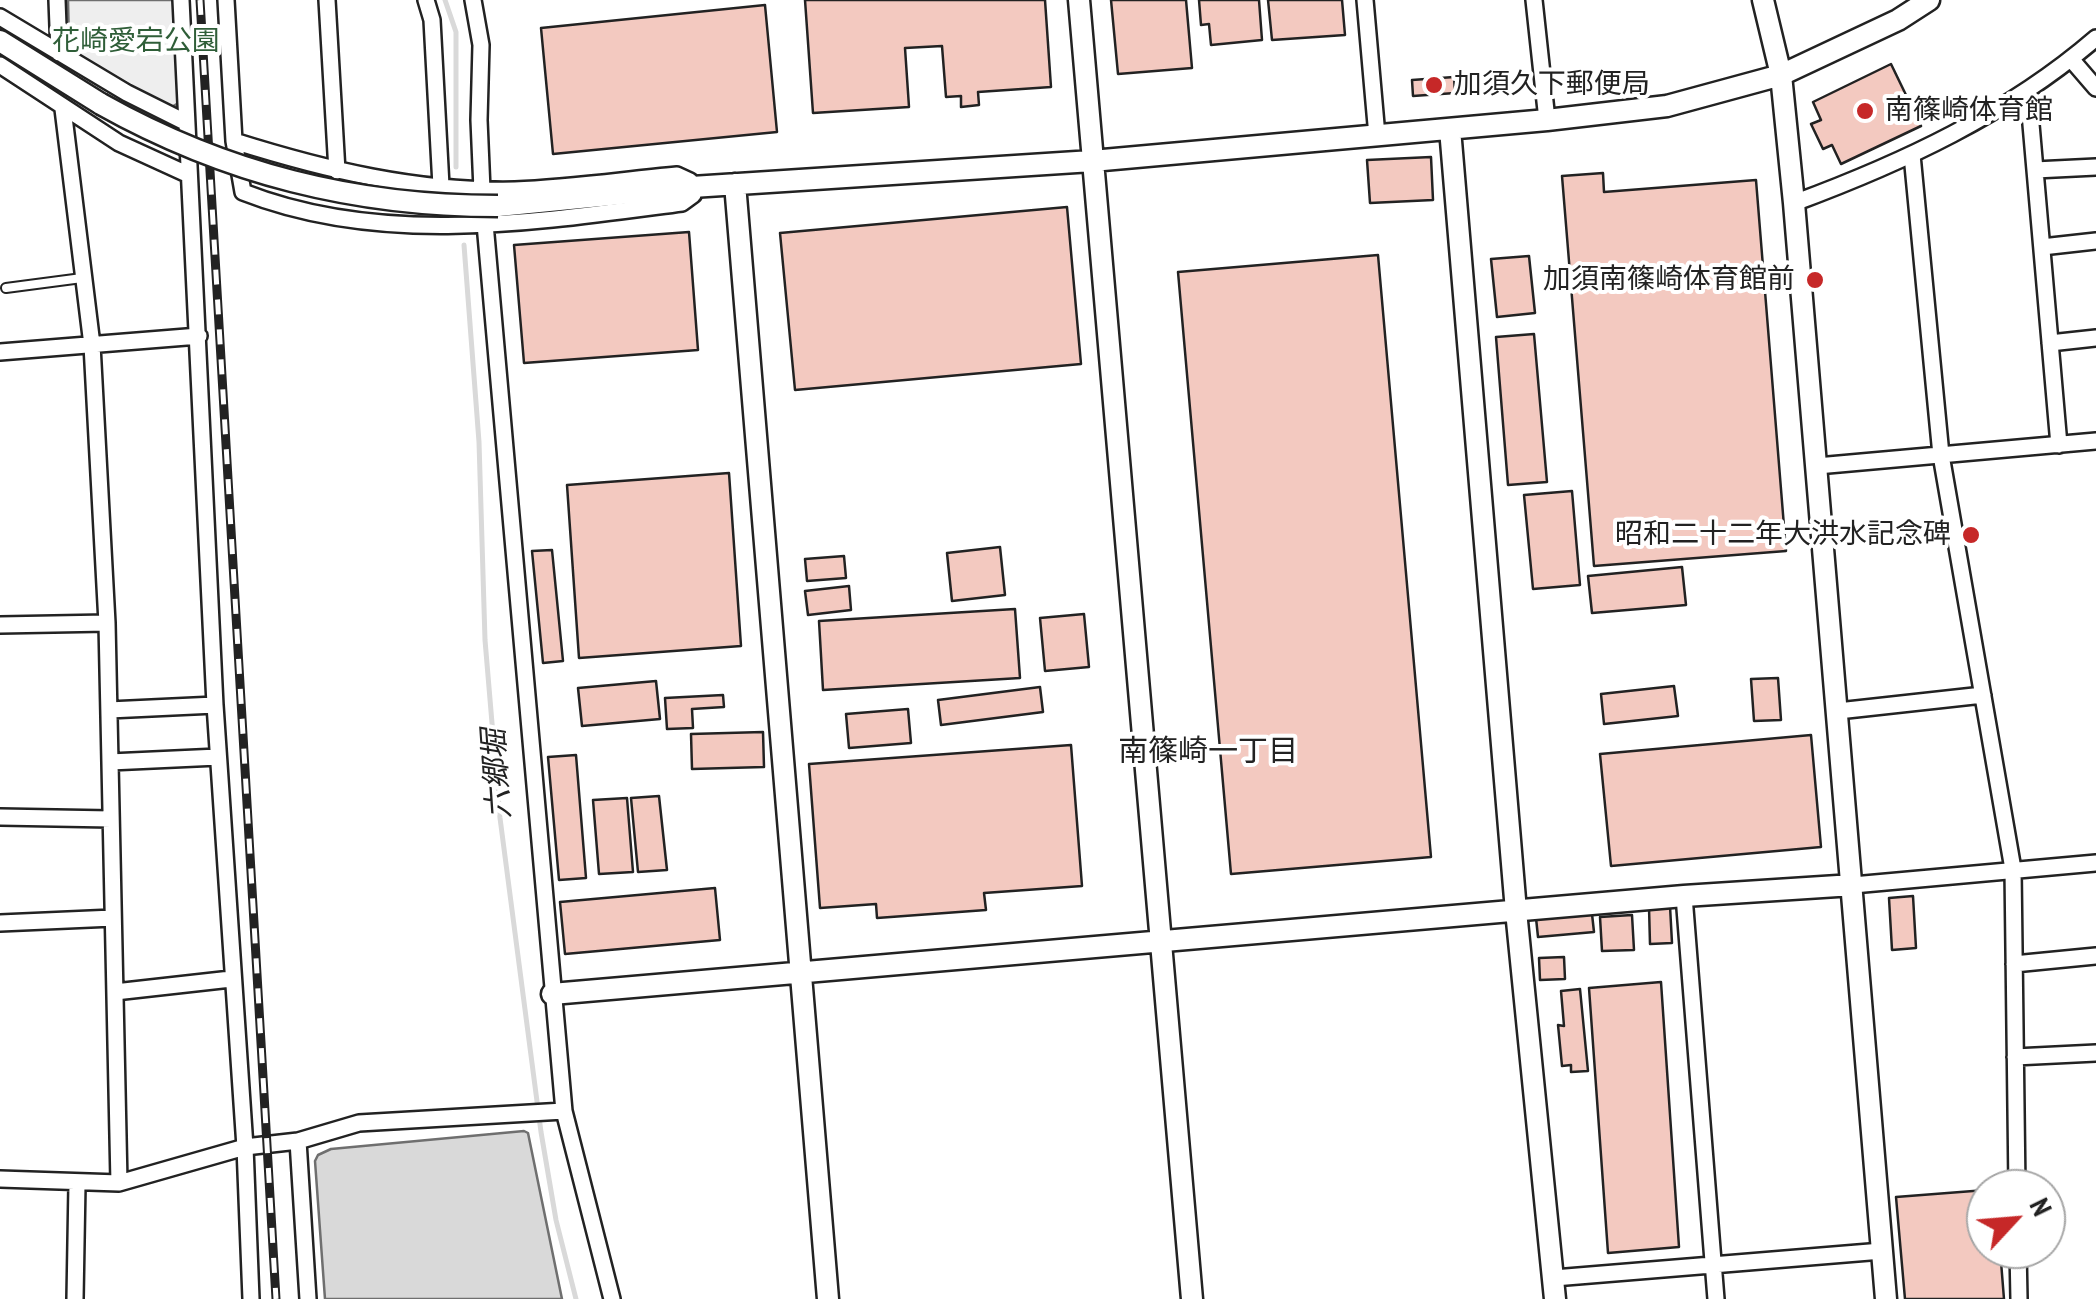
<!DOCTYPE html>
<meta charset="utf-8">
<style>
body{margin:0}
#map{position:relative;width:2096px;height:1299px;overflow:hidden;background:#fff;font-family:"PT Sans Narrow",sans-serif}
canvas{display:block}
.north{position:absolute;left:1966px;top:1169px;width:100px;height:100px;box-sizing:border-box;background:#fff;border:2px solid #a7a7a7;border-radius:50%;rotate:64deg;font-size:28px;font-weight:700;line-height:40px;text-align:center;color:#222}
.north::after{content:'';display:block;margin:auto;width:35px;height:45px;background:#c62828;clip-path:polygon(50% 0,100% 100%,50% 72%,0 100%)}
</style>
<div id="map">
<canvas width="2096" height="1299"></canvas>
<div class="north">N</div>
</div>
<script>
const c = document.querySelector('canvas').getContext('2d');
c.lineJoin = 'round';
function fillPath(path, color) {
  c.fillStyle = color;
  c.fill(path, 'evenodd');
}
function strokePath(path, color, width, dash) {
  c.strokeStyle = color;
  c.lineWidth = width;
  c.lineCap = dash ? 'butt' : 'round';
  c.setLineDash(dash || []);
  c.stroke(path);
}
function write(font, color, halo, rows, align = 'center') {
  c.font = font + ' "PT Sans Narrow","Noto Sans JP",sans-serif';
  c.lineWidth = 8;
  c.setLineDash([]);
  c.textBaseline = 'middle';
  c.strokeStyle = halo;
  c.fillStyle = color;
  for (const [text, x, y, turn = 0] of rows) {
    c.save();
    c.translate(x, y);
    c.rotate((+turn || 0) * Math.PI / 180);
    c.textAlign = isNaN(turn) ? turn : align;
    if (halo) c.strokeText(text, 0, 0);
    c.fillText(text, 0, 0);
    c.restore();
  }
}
const green = new Path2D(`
 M68,0h106l6,102 -10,6 -96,-55 -5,-9z`);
fillPath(green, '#eee');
strokePath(green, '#6f6f6f', 2.5);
const water = new Path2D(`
 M524,1131l4,2 34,166h-237l-10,-138 3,-6 13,-6z`);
fillPath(water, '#d9d9d9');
strokePath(water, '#6f6f6f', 2.5);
strokePath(new Path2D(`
 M445,0l11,32v135
 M464,245l15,197 6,198 15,178 41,314 15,88 20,79`), '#d9d9d9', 5);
const building = new Path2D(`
 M805,0h240l6,87 -73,5 1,13 -18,2v-11l-15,1 -4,-51 -37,2 4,59 -96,6z
 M1111,0h75l6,68 -74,6z
 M1199,0h60l3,40 -51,5 -2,-21 -8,1z
 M1268,0h74l3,35 -73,5z
 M765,5l12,127 -224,22 -12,-126z
 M1891,64l30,62 -80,38 -9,-19 -9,4 -12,-25 10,-4 -8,-18z
 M1454,77l1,16 -42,3 -1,-16z
 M1431,157l2,43 -63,3 -3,-43z
 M1603,173l1,19 152,-12 30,371 -192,15 -32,-390z
 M1067,207l14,157 -286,26 -15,-157z
 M689,232l9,118 -174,13 -10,-118z
 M1378,255l53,602 -200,17 -53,-602z
 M1529,256l6,57 -38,4 -6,-58z
 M1534,334l13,148 -39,3 -12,-148z
 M729,473l12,173 -162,12 -12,-173z
 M1572,491l8,94 -47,4 -9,-94z
 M1000,547l5,48 -53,6 -5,-48z
 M552,550l11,111 -20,2 -11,-112z
 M844,556l2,22 -39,3 -2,-22z
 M1682,567l4,38 -94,8 -4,-37z
 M849,586l2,24 -43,5 -3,-24z
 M1015,609l5,69 -197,12 -4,-69z
 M1084,614l5,53 -44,4 -5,-53z
 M1778,678l3,42 -27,1 -3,-42z
 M656,681l4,38 -78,7 -4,-38z
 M1674,686l4,30 -74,8 -3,-30z
 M1040,687l3,25 -102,13 -3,-25z
 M723,695l1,12 -32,2 1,19 -26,1 -2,-31z
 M908,709l3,34 -62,5 -3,-34z
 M763,732l1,35 -72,2 -1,-35z
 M1811,735l10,112 -210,19 -11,-112z
 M1071,745l11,141 -98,7 2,17 -109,8 -1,-14 -56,4 -11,-144z
 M576,755l10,123 -27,2 -11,-123z
 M659,796l8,74 -29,2 -7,-74z
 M627,798l6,74 -34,2 -6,-74z
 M715,888l5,52 -155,14 -5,-52z
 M1913,896l3,52 -24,2 -3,-52z
 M1670,906l2,37 -22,1 -1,-37z
 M1592,914l2,18 -56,5 -2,-19z
 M1632,915l2,35 -32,1 -2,-34z
 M1564,957l1,22 -25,1 -1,-22z
 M1661,982l18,265 -71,6 -19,-265z
 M1580,989l8,82 -17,1v-7l-9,1 -4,-41 6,1 -3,-35z
 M1986,1190v59h14l4,50h-99l-9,-102z`);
fillPath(building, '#f3c9c0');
strokePath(building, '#222', 2.5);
const service = new Path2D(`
 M6,288l76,-10`);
const minor = new Path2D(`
 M57,0l2,53
 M181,0l34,705 30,442 6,152
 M226,0l8,141 9,51c140,55 294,30 439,11l11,-8 -3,-14 -13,-6c-54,5 -108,13 -162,15 -97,2 -189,-20 -281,-49
 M327,0l10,171
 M426,0l6,20 9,166
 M473,0l8,45 -2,75 3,70 82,921 48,188
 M1365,0l12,136
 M1534,0l13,120
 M0,17l127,76 58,29
 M2071,59l25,29
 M0,65l119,78 70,32
 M2028,90l31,355
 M63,109l29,236 15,278 12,560
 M1912,155l29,300 72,414 4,320
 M2035,170l61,-3
 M1794,203c108,-40 214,-89 302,-165
 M2042,247l54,-6
 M2050,343l46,-5
 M0,352l199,-16
 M1817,466l279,-25
 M0,625l107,-2
 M109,710l106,-5
 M1838,711l145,-16
 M110,762l108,-5
 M0,817l111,2
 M1853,885l243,-22
 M1684,896l32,403
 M0,923l113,-5
 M2014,964l82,-8
 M115,992l116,-13
 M2015,1057l81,-4
 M298,1141l10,158
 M0,1179l119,4 126,-36 53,-6 61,-18 205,-12
 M2018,1249l1,50
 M1554,1278l328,-27
 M75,1299l2,-115`);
const tertiary = new Path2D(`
 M1079,0l113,1299
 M1763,0l18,75 13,128 92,1096
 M0,41l101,63
 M1450,129l66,782 39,388
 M735,184l93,1115
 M498,206l194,-19 400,-26 455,-41 120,-14 114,-31 117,-55 31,-20
 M552,994l1132,-98 169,-11`);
strokePath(service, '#222', 12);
strokePath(minor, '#222', 20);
strokePath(tertiary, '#222', 25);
strokePath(service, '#fff', 8);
strokePath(minor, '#fff', 15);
strokePath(tertiary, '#fff', 20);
const rail = new Path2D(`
 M200,0l76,1299`);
strokePath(rail, '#222', 9);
strokePath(rail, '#fff', 5, [15]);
const tertiaryBridge = new Path2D(`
 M101,104c125,70 254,102 397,102`);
strokePath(tertiaryBridge, '#222', 25, []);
strokePath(tertiaryBridge, '#fff', 20);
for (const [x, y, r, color] of [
 [1434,85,10,"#c62828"],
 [1865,111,10,"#c62828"],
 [1815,280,10,"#c62828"],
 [1971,535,10,"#c62828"]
]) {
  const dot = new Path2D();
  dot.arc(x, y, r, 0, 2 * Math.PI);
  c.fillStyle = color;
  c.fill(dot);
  strokePath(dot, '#fff', 4);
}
write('28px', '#2f5e38', '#fff', [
 ["花崎愛宕公園",136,42]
]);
write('28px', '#222', '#fff', [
 ["加須久下郵便局",1454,85],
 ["南篠崎体育館",1885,111],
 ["加須南篠崎体育館前",1795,280,"right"],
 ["昭和二十二年大洪水記念碑",1951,535,"right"]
], 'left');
write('30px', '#222', '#fff', [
 ["南篠崎一丁目",1208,752]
]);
write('italic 30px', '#222', '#fff', [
 ["六郷堀",498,774,-94]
]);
</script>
